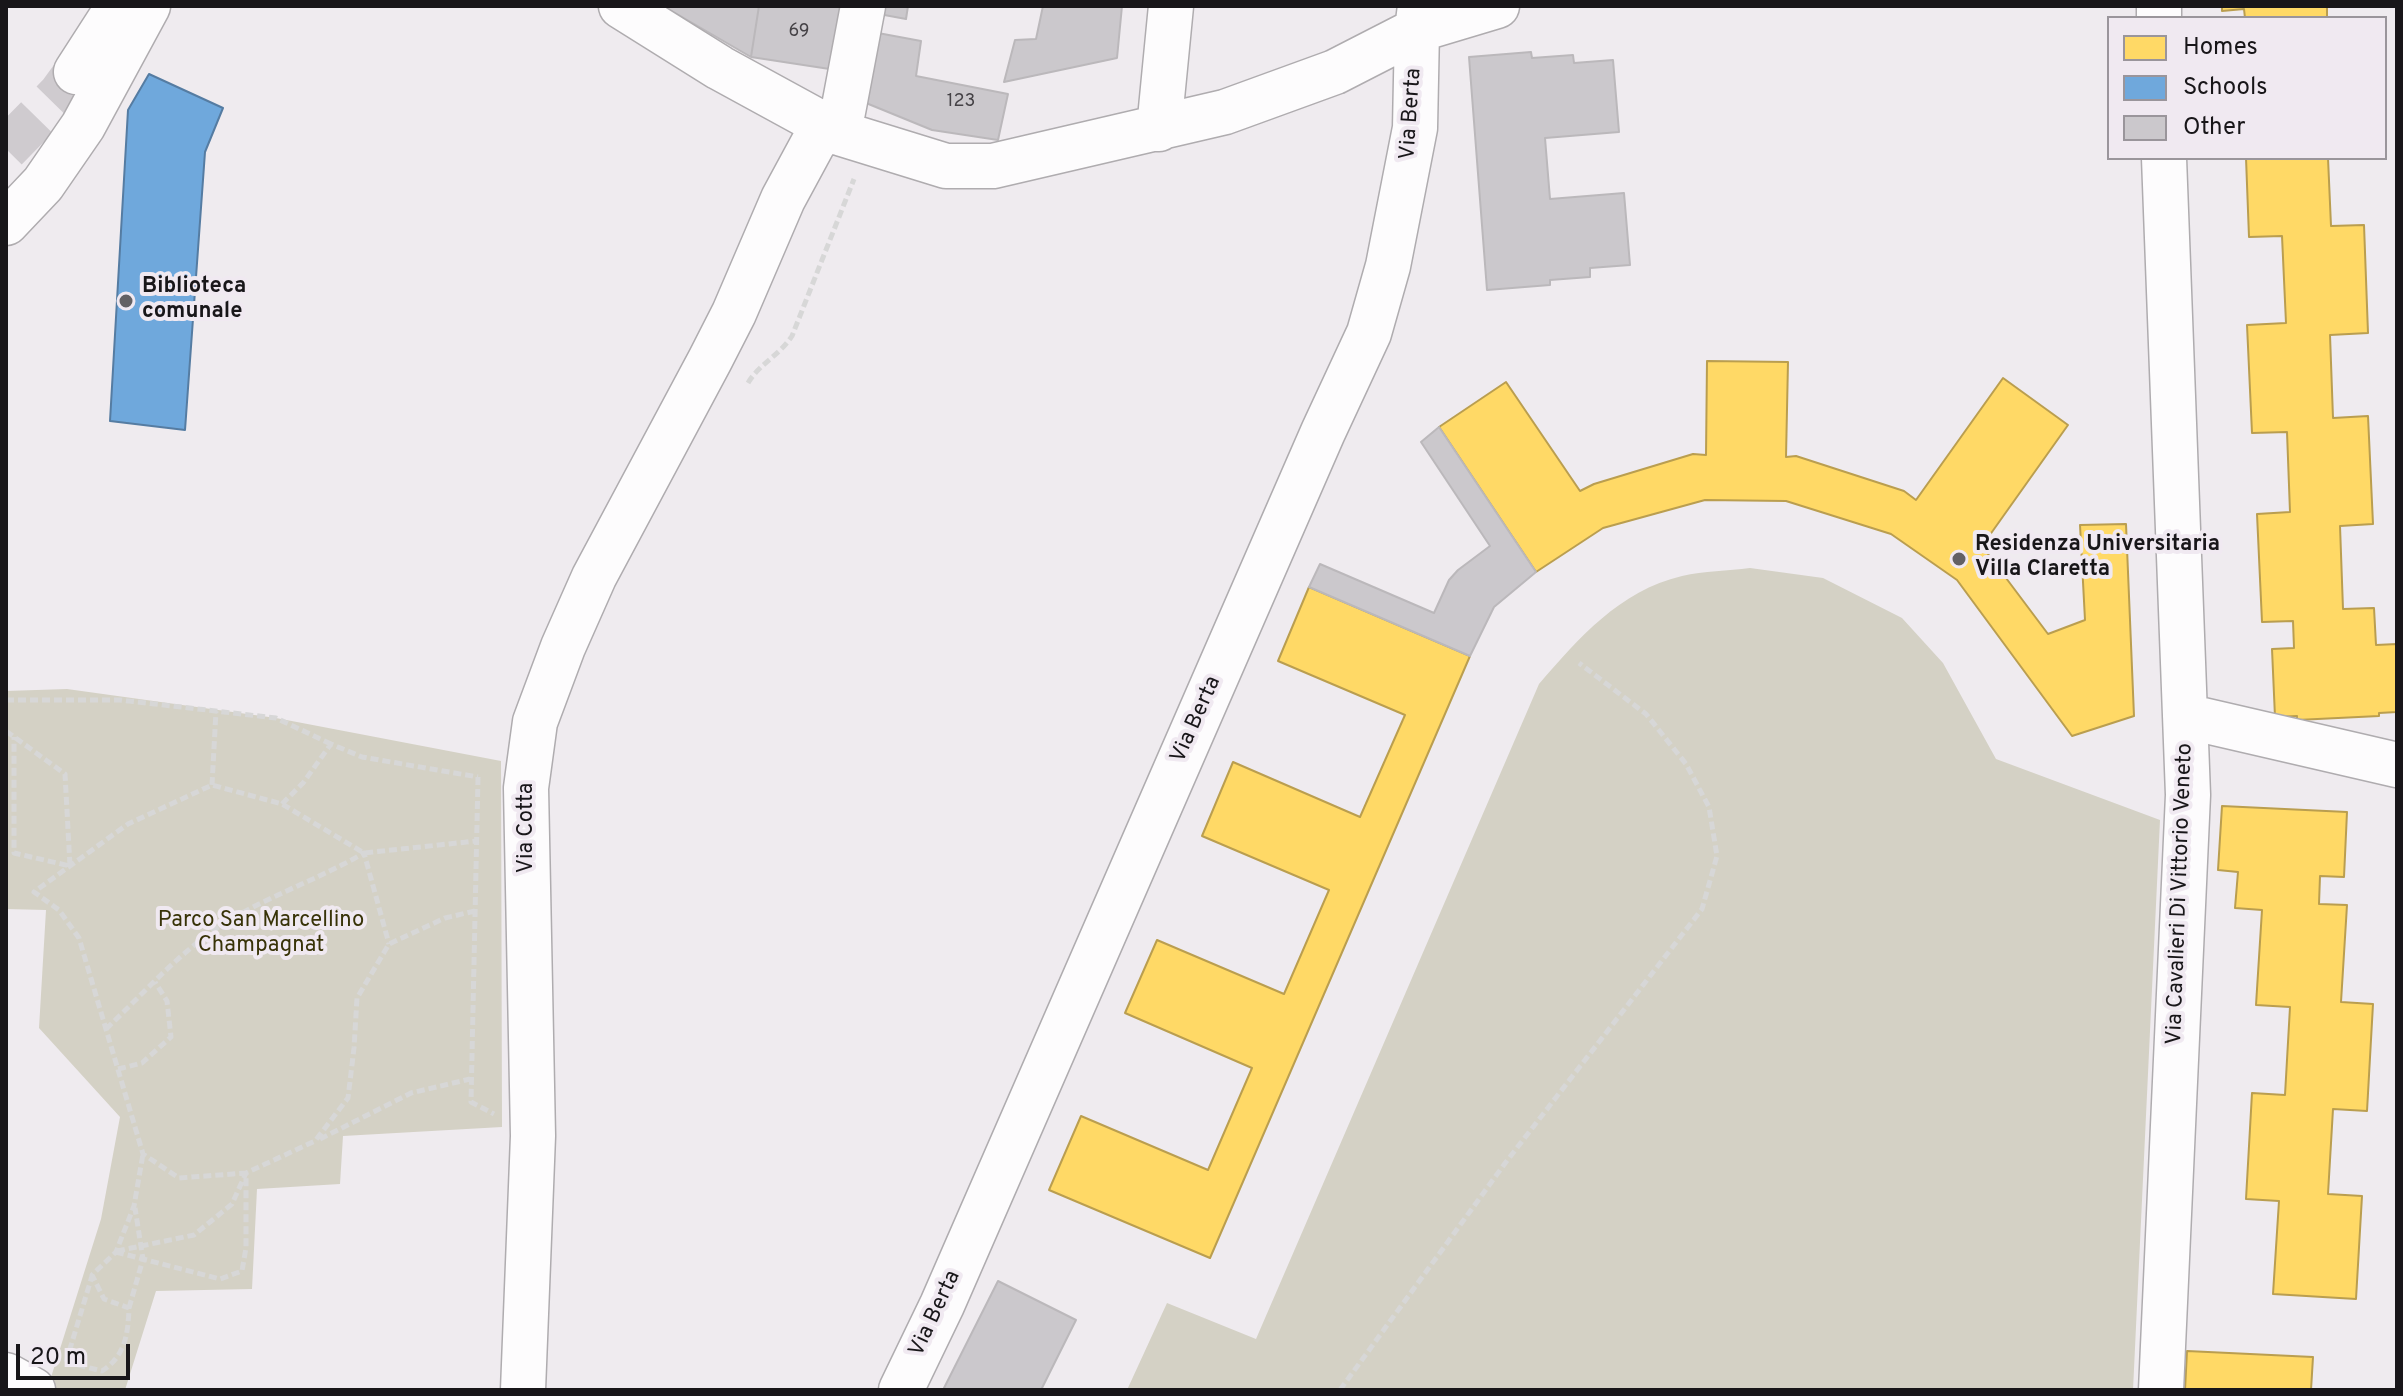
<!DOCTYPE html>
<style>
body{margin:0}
#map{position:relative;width:2403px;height:1396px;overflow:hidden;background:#efebef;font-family:Overpass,sans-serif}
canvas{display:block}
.frame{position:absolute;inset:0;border:8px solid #181619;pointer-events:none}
.legend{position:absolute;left:2107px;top:16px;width:280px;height:144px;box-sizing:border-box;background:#f0e9f1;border:2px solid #9a959b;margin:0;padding:10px 14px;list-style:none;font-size:24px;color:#181619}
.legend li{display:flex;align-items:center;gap:16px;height:40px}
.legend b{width:40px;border:2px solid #9a959b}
.scale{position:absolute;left:16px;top:1344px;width:114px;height:36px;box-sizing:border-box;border:4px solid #181619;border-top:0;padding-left:10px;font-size:24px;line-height:28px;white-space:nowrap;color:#181619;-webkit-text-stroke:6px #f0e9f1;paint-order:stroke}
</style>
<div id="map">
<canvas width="2403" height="1396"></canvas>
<div class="frame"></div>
<ul class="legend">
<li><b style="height:22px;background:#ffd966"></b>Homes</li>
<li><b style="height:22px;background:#6fa8dc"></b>Schools</li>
<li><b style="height:22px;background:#cbc8cc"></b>Other</li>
</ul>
<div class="scale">20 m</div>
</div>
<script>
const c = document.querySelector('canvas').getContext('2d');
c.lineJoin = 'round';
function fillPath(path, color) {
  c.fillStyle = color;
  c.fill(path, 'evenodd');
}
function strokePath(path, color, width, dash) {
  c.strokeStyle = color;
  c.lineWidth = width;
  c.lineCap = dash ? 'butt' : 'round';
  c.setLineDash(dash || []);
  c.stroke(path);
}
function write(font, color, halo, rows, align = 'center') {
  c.font = font + ' Overpass,sans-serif';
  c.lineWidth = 8;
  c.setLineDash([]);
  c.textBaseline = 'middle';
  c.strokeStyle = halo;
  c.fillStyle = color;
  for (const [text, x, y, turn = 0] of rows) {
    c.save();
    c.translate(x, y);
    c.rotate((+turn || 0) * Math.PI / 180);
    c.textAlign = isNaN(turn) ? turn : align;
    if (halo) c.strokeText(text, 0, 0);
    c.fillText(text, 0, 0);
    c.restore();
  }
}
fillPath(new Path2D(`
 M1750,568l73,10 79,40 41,45 53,96 164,61 -27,570h-1006l40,-87 89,36 283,-655c40,-46 80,-93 143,-108 22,-5 46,-5 68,-8z
 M67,689l209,29 225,43 1,366 -159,9 -3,48 -83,5 -5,100 -96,2 -31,99h-78l54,-171 19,-102 -81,-89 7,-118 -40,-1v-218z`), '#d4d1c5');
const homes = new Path2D(`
 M2222,6h110h-5v12h-82l-1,-9 -22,2z
 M2246,158h82l3,68 33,-1 4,108 -38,2 3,83 35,-2 5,108 -33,2 3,83 31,-1 2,37 21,-1v68l-18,1v3l-82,4v-4l-22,1 -3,-68 22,-1 -1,-27 -31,1 -5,-108 33,-2 -3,-80 -35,1 -5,-108 39,-2 -4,-87 -33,1z
 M1707,361l81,1 -2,95 10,-1 108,35 12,9 87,-122 65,47 -86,121 66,88 37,-14 -5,-95 46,-1 8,192 -62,20 -115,-156 -66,-46 -105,-33 -81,-1 -102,28 -67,44 -97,-145 67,-45 74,109 14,-7 99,-30 13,1z
 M1309,587l161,69 -260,602 -161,-68 32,-74 127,54 44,-102 -127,-55 32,-73 127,54 45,-104 -127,-54 31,-74 127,55 45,-102 -127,-54z
 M2222,806l125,6 -3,65 -24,-1 -1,28 28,1 -6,97 32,2 -6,107 -34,-2 -5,85 34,2 -6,103 -83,-5 6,-93 -33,-2 6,-106 33,2 5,-88 -34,-2 6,-95 -27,-2 3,-36 -20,-2z
 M2187,1351l126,6 -2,33h-126z`);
fillPath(homes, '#ffd966');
strokePath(homes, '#ba9e4f', 2);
const schools = new Path2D(`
 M149,74l74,34 -18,44 -20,278 -75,-9 18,-311z`);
fillPath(schools, '#6fa8dc');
strokePath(schools, '#557ca2', 2);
const building = new Path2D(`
 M663,6h96l-8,51z
 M759,6h88l-11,64 -85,-13z
 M870,6h38l-2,13 -38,-7z
 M1043,6h79l-5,52 -113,24 11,-42 21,-1z
 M878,33l43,8 -5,35 92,18 -10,46 -66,-10 -66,-27z
 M1531,52l1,6 41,-3 1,8 39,-3 6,72 -74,6 5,61 74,-6 6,72 -40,3v9l-40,3v5l-63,5 -18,-233z
 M1439,427l97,145 -42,35 -24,49 -161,-69 11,-23 114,49 15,-33 9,-10 32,-24 -69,-104z
 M998,1281l78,39 -35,70h-98z`);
fillPath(building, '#cbc8cc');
strokePath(building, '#bbb8bb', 2);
strokePath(new Path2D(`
 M6,149l54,-55 16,-22`), '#cfcbcf', 44, [44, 22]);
const minor = new Path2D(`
 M621,6l99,62 119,65 107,33h47l232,-54 110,-40 82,-42 80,-24
 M2159,6v12
 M76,72l38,-59 17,-1
 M1159,129l12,-123
 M839,133l24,-127
 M6,223l37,-39 40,-58 65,-120
 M2185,716l212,49
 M6,1375l27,15
 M523,1390l10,-254 -7,-348 9,-66 28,-75 31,-70 116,-217 24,-47 49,-114 40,-74
 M901,1390l41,-85 381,-873 46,-99 19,-67 27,-138 2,-98 3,-24
 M2161,1390l27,-595 -24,-637`);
strokePath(minor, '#afacaf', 47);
strokePath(new Path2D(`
 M748,383c11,-19 32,-28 44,-47l62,-157
 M6,700h114l156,18 55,26
 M6,731l59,43 5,92 -56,-13v-116
 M478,777l-7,325 23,12
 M212,785l4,-74
 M282,804l21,-21 28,-39 31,13 116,20
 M106,1029c40,-38 78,-82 125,-110 43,-25 90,-41 133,-66l25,91
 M118,1069l24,-6 29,-26 -4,-36 -12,-19
 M320,1139l91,-46 59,-14
 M117,1251l77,-16 38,-31 14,-31 69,-32 33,-43 6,-50 3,-50 32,-54 56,-26 30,-7
 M116,1252l104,27 22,-8 4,-23v-75l-67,5 -36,-24 -64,-216 -20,-28 -25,-18 94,-68 84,-39 70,19 82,49 112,-12
 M129,1308l14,-49 -8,-51
 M66,1362l36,9c23,-15 26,-36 27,-63l-25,-9 -12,-24 24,-23 18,-46 9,-52
 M66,1362l26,-86
 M1340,1390l166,-228 196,-253 15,-53 -8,-49 -23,-43 -40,-50 -67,-51`), '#d7d7d7', 5, [8, 4]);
strokePath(minor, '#fdfcfd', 44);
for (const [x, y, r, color] of [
 [126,301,8,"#636164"],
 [1959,559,8,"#636164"]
]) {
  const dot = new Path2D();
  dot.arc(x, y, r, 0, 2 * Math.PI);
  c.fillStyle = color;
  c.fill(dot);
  strokePath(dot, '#f0e9f1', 3);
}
write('18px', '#454246', null, [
 ["69",799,32],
 ["123",961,102]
]);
write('22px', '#181619', '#f0e9f1', [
 ["Via Berta",1412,114,-86],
 ["Via Berta",1197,720,-66],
 ["Via Cotta",528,828,-90],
 ["Via Cavalieri Di Vittorio Veneto",2181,894,-88],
 ["Via Berta",936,1314,-65]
]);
write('bold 22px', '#181619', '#f0e9f1', [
 ["Biblioteca",142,288],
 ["comunale",142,313],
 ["Residenza Universitaria",1975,546],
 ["Villa Claretta",1975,571]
], 'left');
write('22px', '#383308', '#f0e9f1', [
 ["Parco San Marcellino",261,922],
 ["Champagnat",261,947]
]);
</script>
